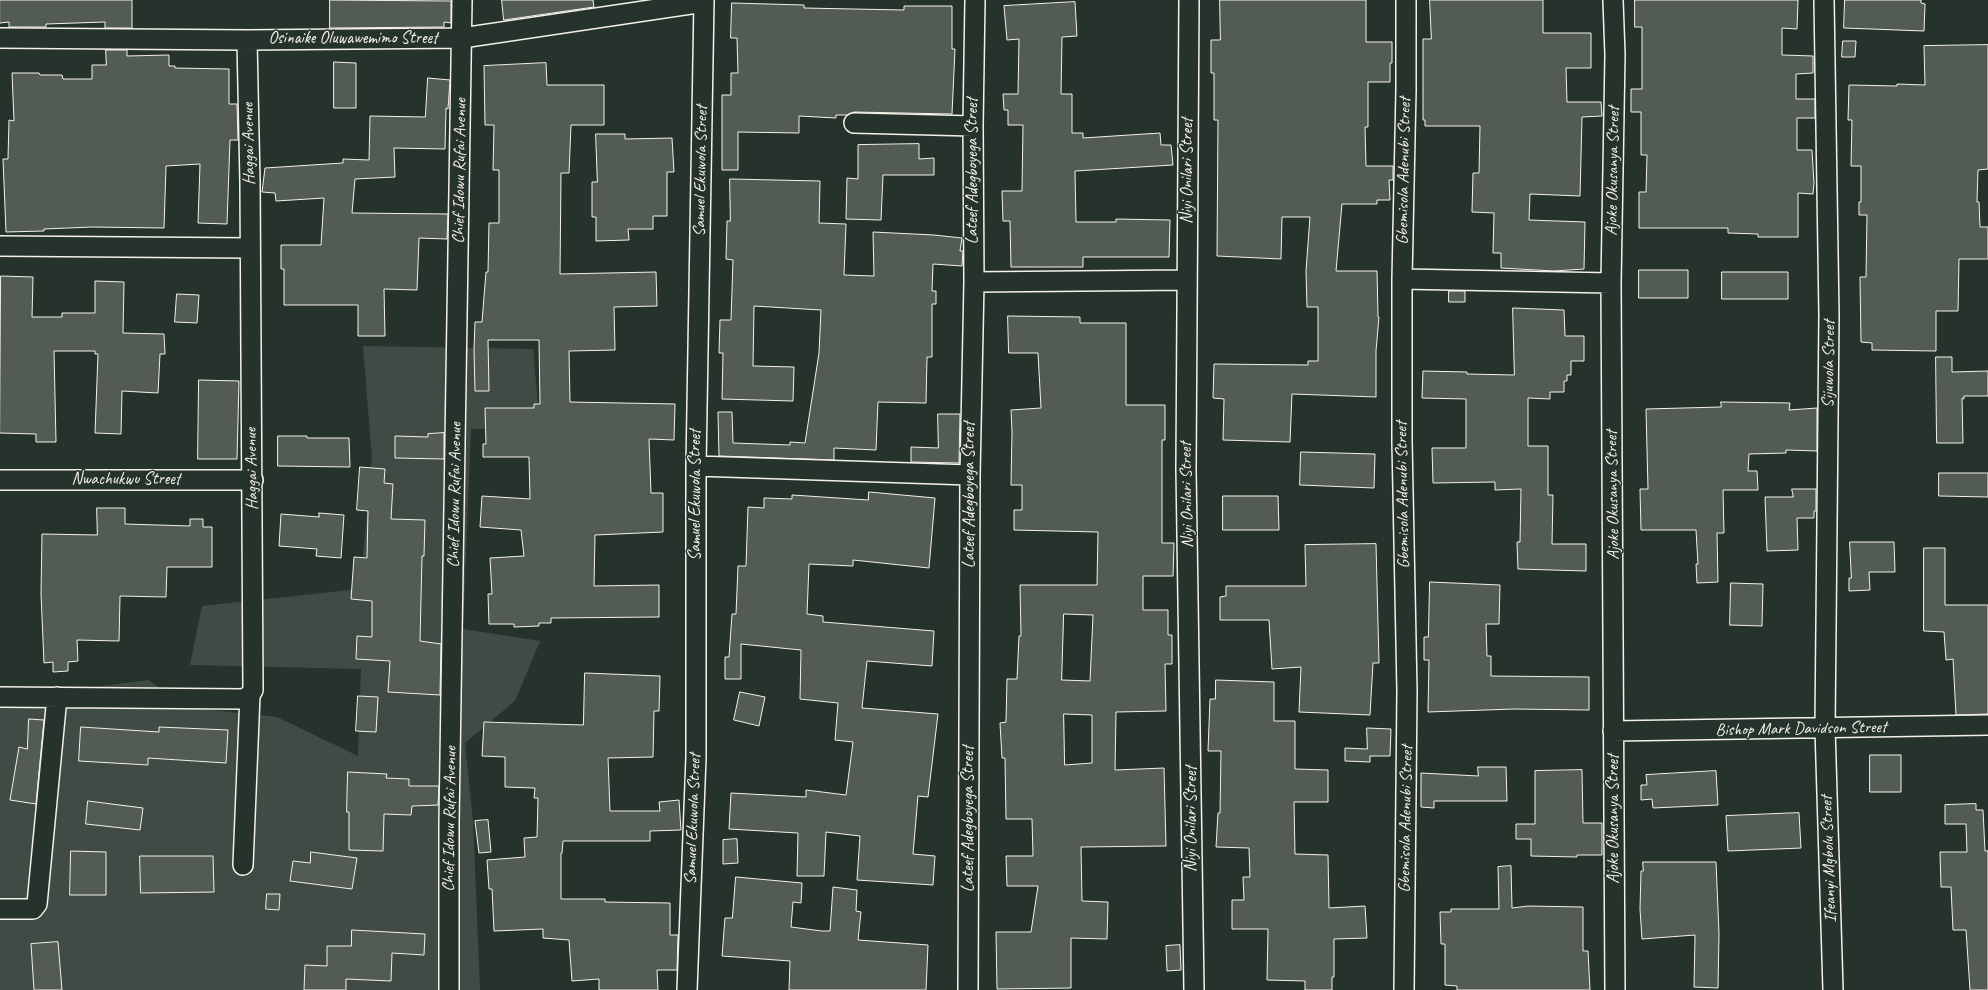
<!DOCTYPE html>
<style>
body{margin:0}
canvas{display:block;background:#26332d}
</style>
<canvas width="1988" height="990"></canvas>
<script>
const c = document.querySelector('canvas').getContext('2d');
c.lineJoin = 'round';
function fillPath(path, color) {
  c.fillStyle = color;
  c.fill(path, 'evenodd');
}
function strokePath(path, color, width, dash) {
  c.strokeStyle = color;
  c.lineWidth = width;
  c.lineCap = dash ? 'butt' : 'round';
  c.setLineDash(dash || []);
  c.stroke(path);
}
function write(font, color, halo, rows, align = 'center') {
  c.font = font + ' Caveat,sans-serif';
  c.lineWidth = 3;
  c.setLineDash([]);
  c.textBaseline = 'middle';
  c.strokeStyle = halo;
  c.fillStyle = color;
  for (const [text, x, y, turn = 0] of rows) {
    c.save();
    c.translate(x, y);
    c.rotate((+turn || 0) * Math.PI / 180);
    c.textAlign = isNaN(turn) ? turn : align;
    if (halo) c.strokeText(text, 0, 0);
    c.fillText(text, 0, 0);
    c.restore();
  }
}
fillPath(new Path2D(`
 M363,346l170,3 7,79 -69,1 -8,200 77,12 -25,60 -50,42 8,78 7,169h-480v-291l149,-19 35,27 93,10 81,39 3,-87 -171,-4 12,-59 158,-17 12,-131z`), '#414b45');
const building = new Path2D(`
 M0,0h132v28h-27v-6l-59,2v3h-37v-5l-9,1z
 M330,0l121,1v22l-7,-1v5l-114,1z
 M502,0h91l1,7 -90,13z
 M1220,0h146v42h26v21h-2v19h-22v45h-3l1,39h27v14h-4l1,20h-13v4h-35l-6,67h41l1,46h1l-3,34v46l-84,-3 -2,48 -67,-2 1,-41 -11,-1 1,-34 94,1v-4h10v-54h-11l-1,-36 4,-54h-28l-1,42 -64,-3 1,-136h-4v-47h-3v-33h9z
 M1430,0h113v33h48v35h-25l1,34h34l1,14 -20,1 -2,79 -50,-2 -1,26 56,2 -1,47 -30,2 -53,-3v-15h-8l1,-40 -22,-1 1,-39h6l1,-47h-55v-6h-2v-81h8z
 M1635,0h163l-1,29 -15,-1v27l31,1v17l-17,1v25h19v19h-18v32h15l2,33 -1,11 -15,-1v44h-40v-3l-30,-1v-5h-89v-36h7l1,-37h-6v-43h-10v-23h11v-62h-7z
 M1845,0h76v3l4,1 -1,27 -80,-3z
 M1075,2l2,34 -15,1 -1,57h11v39h11v5l77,-5 1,12h10l2,20 -98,6 1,51h40v-3l54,1 -1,37h-86v10h-72l-1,-46h-7l-1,-30h20l1,-66h-15v-15h-4l-1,-16h15l1,-55 -12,1 -3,-34z
 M732,3l72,2v3l100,2v-4h48v43h3l-3,65 -98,-2 -7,3h-11v3l-37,-2v17l-61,-1v38h-16v-75h9v-22h7l-1,-35h-6z
 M1843,41h13l-1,16h-13z
 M1988,45v124l-10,1 -1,32h2l1,25h8v32h-29l-1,52h-22v40l-64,-1v-7l-11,-1 -1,-65h6l1,-62h-8v-13h2v-36h-10l1,-46h-4l1,-35 48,1v-2l28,1 -1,-39z
 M106,50h21v6l42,-1v11h6v2l54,1v35h8l1,36h-8l-3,84 -29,-1 2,-59 -34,2 -2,62 -72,-1 -48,2v2l-38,1 -3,-73h5l1,-39 5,1 -2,-48h27l1,2h22l1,4h29v-14h14z
 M334,62l22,1v45h-22z
 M546,63l1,22h57v40h-33l-2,48h-8l-1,101 96,-2 1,34 -43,1 1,43 -46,1 1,51 105,2 -1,36 -25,-1 2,54h12v39l-68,3 -1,51 65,-1v32l-108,1v5h-12v3l-25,1v-3h-25l-1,-30h4l-2,-36 34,-2 -3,-26 -41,-3 2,-31 48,3 -1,-42h-46v-13h3l-1,-36h49v-4h6l-1,-64h-51l1,51h-14l-1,-42 1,-27h7l4,-50h2l1,-49h10v-53h-6l1,-45h-9l-1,-59z
 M428,78l22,2 -2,29 -2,-1 -1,41 -51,-1 1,29 -40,2 -3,34 96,1 -1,25 -28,-1 -2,52 -33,-1 1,47h-27v-31h-74v-36h-3v-24h40l3,-47 -48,3 -1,-8 -13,-1 3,-24 78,-5v-4l26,1 1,-44 55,1z
 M596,134h29v5l47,-1 2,34h-7v44h-14v13h-25l1,11 -33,1v-24h-4v-35h5z
 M919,144v15l15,-1v17h-51l-2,45 -35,-1 1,-41 11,1v-34z
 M730,179l90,2 -1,42 27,1 -2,51 30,1 -1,-44 61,3 28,3 -2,13h3l-1,15 -29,-2 -1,27h4v13h-4v53h-5l-1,46 -48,-1 -2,48 -42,-2v12l-115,-4 -1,-44h14l1,31 57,2v-3l15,1 14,-90 2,-43 -67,-4 -1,60 41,1 -1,34 -71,-2 1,-46h-4l1,-33h11l2,-60 -7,-1 1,-38h3z
 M1639,270h49v28h-49z
 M1722,272h66v27h-66z
 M1,276l32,1 -1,40h30v-4h33v-32l29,1 -1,51 41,1 1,20h-5l-2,39 -36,-2 -1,43 -26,-1 3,-79h-3v-3h-41l2,91h-20v-8l-36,-1z
 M1449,291h16v11h-16z
 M177,294l22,1 -2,28 -22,-1z
 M1513,308l51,2 1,26h19v25h-13v14h-4v6h-3v11h-14v7l-22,-1v48h20v49h5l-1,49h34v27l-68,-2 -1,-27h3l1,-53 -26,1v-8l-62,1 -1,-35h34v-49l-44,-1 1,-27 44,1v2l47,1z
 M1008,316l72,1v6h46v82h39v35h-3v103h12l-1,33h-30v34h25v25h4v29h-7l1,47 -50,1 -1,58 49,-2 2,78 -85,1 1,54 26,1 -1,37 -36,-1v50l-74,1 -1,-57h35l7,-46h-31l-1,-30h27l-1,-37h-26l-1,-61h-3l-2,-35 6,-1 1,-43h10l2,-43h2l-1,-51h77l1,-53 -84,-2v-20h8v-25h-11l1,-53 -1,-22 30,-2 -3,-55h-29zM1064,614l29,1 -3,66 -28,-1zM1064,714l28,1v48l-27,2z
 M1936,357h16v15l36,-1v25h-24v3l-2,-1 1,45h-26z
 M199,380l40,1 -2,78h-39z
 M1721,402l69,1 -1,7 28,-2v43l-31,-1v3l-37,1 -1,17h9l1,19h-35l1,43h-7l1,49 -21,1 -1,-19h2l-2,-34h-55l-1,-41h8l-2,-80 75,-2z
 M938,414h22l-1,49 -48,-1v-15l27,1z
 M444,433v26l-49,-1v-22l33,1v-3z
 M278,436h29v2h42l1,29 -72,-1z
 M1301,452l74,2 -1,34 -74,-3z
 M360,467l25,2 -1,14 9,1 -2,35 34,1 -1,36h-2l-2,85 21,3 -1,51 -52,-3 2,-31 -34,-2 1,-23 15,1v-36l-21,-2 3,-42 13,1 1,-47 -11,-1z
 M1939,473h49v24l-49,-1z
 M1792,489h24v22h-2v7h-17l1,32 -31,1 -2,-54h28z
 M869,492l66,6 -6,70 -76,-8v6l-44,-2 -2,50 16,2v6l111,9 -2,35 -65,-5 -5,47 76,6 -10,83 -10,-1 -5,58 22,2 -2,29 -76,-5 3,-44 -34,-4 -2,44h-27l1,-43 -69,-4 2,-36 75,4v-7l40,5 7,-53 -18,-2 3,-37 -38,-4 1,-49 -60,-6v35h-16v-22h4l3,-43h4l2,-48h8l2,-59 16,1v-10l28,1v-4l76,5z
 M1223,496h55l1,34h-56z
 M97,508h28v16l65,2v-7h13v8h9v40h-45l-1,30 -46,-1 -1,45 -42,-1 1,21 -10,1v9l-15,1v-10l-9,1 -3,-69 1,-60 55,1z
 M319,513l25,2 -3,43 -25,-2 1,-7 -38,-3 2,-32 38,3z
 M1850,542h44l1,30h-26l1,18 -21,1v-13h2z
 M1376,544l3,119h-6l-3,52 -71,-3 2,-45 -29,2 -3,-49h-49v-23l6,-1v-10h80l-1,-41z
 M1924,548h21v57h43v109l-32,1 -3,-56 -7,1 -2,-28 -20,-1z
 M1430,582l70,3 -1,39h-13l1,32h4v20l98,1v33l-75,-1 -86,3 1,-52h-5v-23h4z
 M1731,583l32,1 -1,42 -32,-1z
 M585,673l75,3 -1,35h-5l-1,46 -45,1 2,53h50l-1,-9 20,-2 2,30 -31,1v10h-87l-1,12h-1v46h44v3l65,1v32h8l-1,35h-20l1,20h-59v-11l-27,2 -3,-41 -26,-2v-9l-49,2 -2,-42h-3l-2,-29 38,-3 -1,-19 13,-1 1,-39h-4l1,-10 -30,-1v-30l-23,-1 2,-34 99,3z
 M1216,680l58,2v39h21v48l33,1v32h-34l1,52 33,1 1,53 36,-2 2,32 -33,1v38h-2v13h-27v-9l-38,-1 1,-51h-36v-29h12l-1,-23h7l-1,-29 -33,-1 2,-34h2l1,-62h-13l2,-52h5z
 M740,692l25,5 -6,29 -25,-6z
 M358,696l20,1 -2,35 -20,-1z
 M29,719l15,1 -8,84 -26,-4 9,-53 8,2z
 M81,727l78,5v-5l69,3 -2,33 -78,-5v7l-69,-4z
 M1367,728l24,1 -1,27h-20v6l-25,-1v-13l22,1z
 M1870,755h31v37h-31z
 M1478,767h28l1,34h-73v7l-13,-1v-34l57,3z
 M1582,770l1,53h19v32h-25v2l-46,-1v-17h-15v-15h19v-53z
 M1716,771l2,34 -65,3 -1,-9 -11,1v-15h6l-1,-10z
 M348,772l39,2 -1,4 23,1v7h30l-1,19 -26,1 -1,9 -27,-1 -1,37 -34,-1v-38h-2z
 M88,801l55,7 -3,22 -54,-6z
 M1976,804v6h7l2,41h3v139h-18l-4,-60h-13l-2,-43h-10l-1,-35h27l-1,-28h-21v-19z
 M1799,813l2,35 -73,3 -2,-35z
 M488,820l3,32 -12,1 -4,-32z
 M737,839l1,24 -15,1v-24z
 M71,851l35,1v43h-36z
 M311,852l46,6 -5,31 -62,-8 3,-20 17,2z
 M140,856h73l1,36 -73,1z
 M1643,862h73l3,71 -1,55 -24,-1 1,-52 -53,4 -2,-30 1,-38h2z
 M1511,866l1,42 16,-2 55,1v44h5l2,39h-133v-4l-12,-1v-41h-4l-1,-32h11v-3h48l-1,-42z
 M736,877l66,6 -1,20 -8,-1 -2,25 31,4h8l3,-44 24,3 -1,21 5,1 -3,28 70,5 -2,45h-137l1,-29 -68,-5 3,-38h7z
 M267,894h13l-1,16 -13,-1z
 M352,930l73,4 -1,21 -32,-2 -1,28 -45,-2v11h-42l1,-25 22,1v-20h24z
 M58,942l4,48h-28l-3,-46z
 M1180,945l1,25 -14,1 -1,-25z`);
fillPath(building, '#525c55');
strokePath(building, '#f4f1e8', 1);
const street = new Path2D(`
 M1189,0l-3,469 8,521
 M1613,0l2,55 -4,228 4,707
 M1824,0l5,315 -4,413 8,262
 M0,38l247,2 215,-2 242,-36
 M854,123l119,3
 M0,246l249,2
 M1402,279l209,4
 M974,282l213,-2
 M696,466l274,9
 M0,480h253
 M0,697l244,2 6,-4 3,-5 -3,-507 -3,-143
 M1613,731l375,-6
 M243,865l7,-170
 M0,909h33l4,-5 20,-207
 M449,990v-168l13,-822
 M687,990l9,-233v-291l8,-466
 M968,990l2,-515 4,-193 -1,-156 2,-126
 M1404,990l3,-299 -5,-249v-163l4,-189v-90`);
strokePath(street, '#f4f1e8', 22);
strokePath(street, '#26332d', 19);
write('17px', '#f4f1e8', '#26332d', [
 ["Osinaike Oluwawemimo Street",353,39],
 ["Haggai Avenue",249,144,-91],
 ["Chief Idowu Rufai Avenue",460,171,-89],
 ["Samuel Ekuwola Street",701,171,-89],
 ["Lateef Adegboyega Street",973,171,-90],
 ["Niyi Onilari Street",1188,171,-90],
 ["Gbemisola Adenubi Street",1404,171,-89],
 ["Ajoke Okusanya Street",1613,171,-89],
 ["Sijuwola Street",1829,364,-89],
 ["Haggai Avenue",252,469,-91],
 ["Nwachukwu Street",126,480],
 ["Chief Idowu Rufai Avenue",455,495,-89],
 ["Samuel Ekuwola Street",696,495,-90],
 ["Lateef Adegboyega Street",970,495,-90],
 ["Niyi Onilari Street",1187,495,-91],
 ["Gbemisola Adenubi Street",1403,495,-91],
 ["Ajoke Okusanya Street",1613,495,-91],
 ["Bishop Mark Davidson Street",1801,729,-1],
 ["Chief Idowu Rufai Avenue",450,819,-89],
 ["Samuel Ekuwola Street",693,819,-88],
 ["Lateef Adegboyega Street",969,819,-90],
 ["Niyi Onilari Street",1192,819,-90],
 ["Gbemisola Adenubi Street",1406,819,-89],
 ["Ajoke Okusanya Street",1614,819,-90],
 ["Ifeanyi Mgbolu Street",1829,859,-92]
]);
</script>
